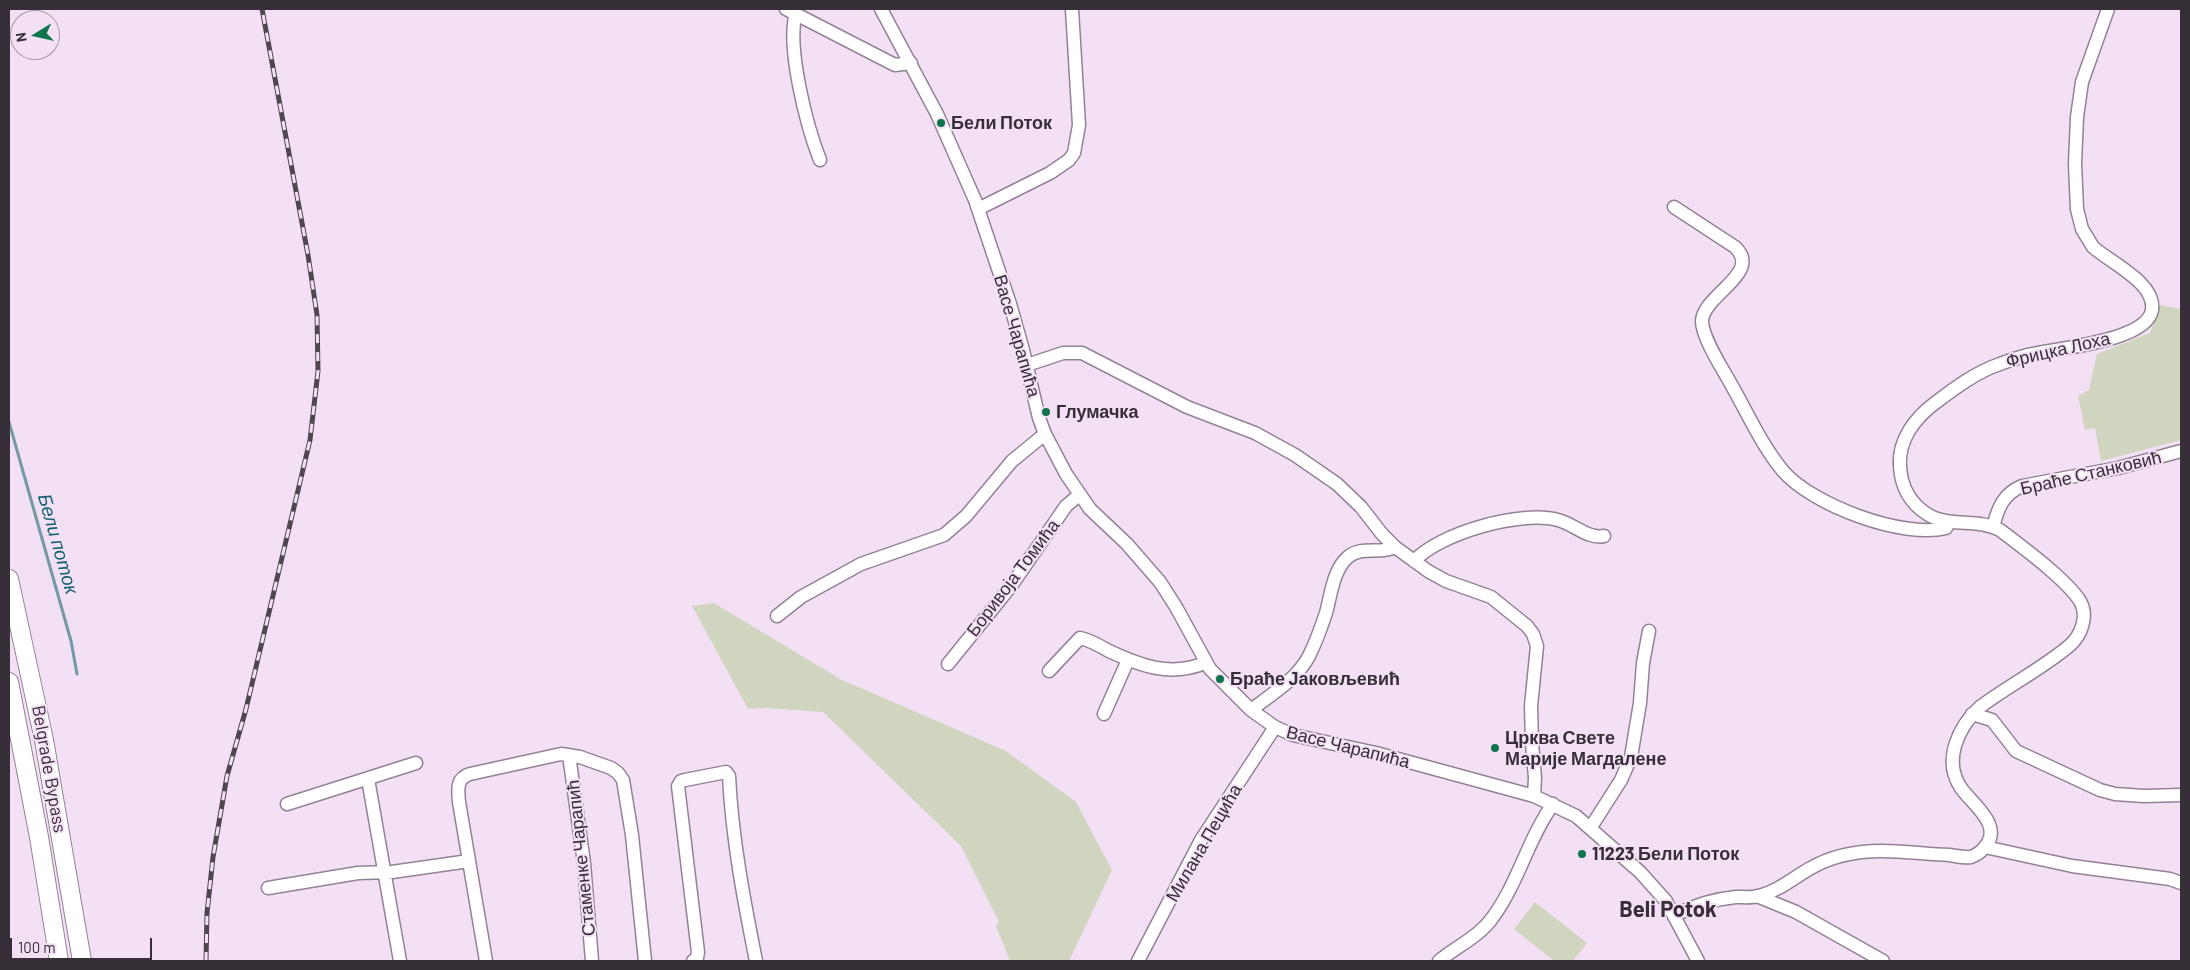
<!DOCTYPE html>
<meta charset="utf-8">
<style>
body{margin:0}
#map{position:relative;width:2190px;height:970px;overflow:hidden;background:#f3e0f5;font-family:Barlow,sans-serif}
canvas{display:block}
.frame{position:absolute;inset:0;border:10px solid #362f37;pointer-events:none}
.north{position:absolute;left:10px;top:10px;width:50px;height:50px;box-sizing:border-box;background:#f3e0f5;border:1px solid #a799a9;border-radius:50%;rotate:261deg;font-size:14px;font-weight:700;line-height:20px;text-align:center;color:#362f37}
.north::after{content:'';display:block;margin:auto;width:18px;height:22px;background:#0e744c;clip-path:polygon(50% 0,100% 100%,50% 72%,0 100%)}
.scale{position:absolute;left:10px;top:938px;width:142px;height:22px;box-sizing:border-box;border:2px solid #362f37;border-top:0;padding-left:6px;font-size:15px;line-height:18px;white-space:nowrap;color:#362f37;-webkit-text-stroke:4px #f3e0f5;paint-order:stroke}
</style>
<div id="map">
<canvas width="2190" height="970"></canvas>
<div class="frame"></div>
<div class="north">N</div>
<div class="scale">100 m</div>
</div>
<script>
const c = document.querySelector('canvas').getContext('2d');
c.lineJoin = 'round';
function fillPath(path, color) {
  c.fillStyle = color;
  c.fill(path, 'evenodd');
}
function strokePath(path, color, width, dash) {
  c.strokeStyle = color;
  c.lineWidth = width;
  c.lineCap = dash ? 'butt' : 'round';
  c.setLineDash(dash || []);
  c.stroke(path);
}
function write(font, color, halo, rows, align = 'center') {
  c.font = font + ' Barlow,sans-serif';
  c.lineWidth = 4;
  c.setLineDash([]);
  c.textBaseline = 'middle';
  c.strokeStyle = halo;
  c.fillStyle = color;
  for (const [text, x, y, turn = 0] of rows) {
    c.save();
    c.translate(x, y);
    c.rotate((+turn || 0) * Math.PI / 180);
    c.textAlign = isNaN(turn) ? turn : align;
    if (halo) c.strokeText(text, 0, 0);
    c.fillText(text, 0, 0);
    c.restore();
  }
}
fillPath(new Path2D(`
 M2160,305l21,4v131l-80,21 -6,-33 -10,2 -7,-34 11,-6 8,-36 53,-21z
 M714,603l126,76 166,72 70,51 36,68 -43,91h-59l-14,-35 3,-4 -38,-76 -138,-134 -56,-4 -19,1 -56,-103z
 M1535,902l52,41 -14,18h-19l-40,-32z`), '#d0d5bf');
strokePath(new Path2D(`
 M9,422l62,219 6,33`), '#7399a3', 3);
const minor = new Path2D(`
 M786,9l109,56 16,-2
 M881,9l56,105 38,86 35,104 13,46 16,68 6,16 21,40 24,35 37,35 33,38 16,25 34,62 41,41 24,17 18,8 83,18 158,43 42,20 64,56 26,29 32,60
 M796,13c-10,34 11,114 24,147
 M1674,207l61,40c28,26 -32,48 -33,74 0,17 22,50 30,65 16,28 30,60 51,85 29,34 120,68 163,57l3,-6
 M978,209l72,-36 19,-13 5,-7 5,-28 -7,-116
 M1027,365l36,-12h19l105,54 68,26 40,22 42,29 24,23 21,27 13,13 33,24 18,10 45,16 36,29 6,8 4,12 -6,60 1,37 3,35 -1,18
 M1993,527c5,-19 10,-33 29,-41l96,-18 63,-17
 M1414,561c26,-28 107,-51 144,-41 16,4 29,19 46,16
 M777,616l24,-19 60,-33 83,-29 22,-19 46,-55 33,-27
 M948,664l63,-78 55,-80 13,-11
 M1049,671l31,-33c10,2 20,8 29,13 32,15 61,26 96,12
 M1251,710c21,-16 46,-31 58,-54 7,-14 12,-28 17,-43 5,-18 7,-43 22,-56 14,-12 32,-2 47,-10
 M1104,714l24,-54
 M1972,714l20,6 24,31 84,39 15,4 29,2 37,-1
 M569,755l15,108 8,98
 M368,779l32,182
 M287,804l129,-41
 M1591,827l30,-47 10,-23 9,-54 3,-40 6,-32
 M1985,847l87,19 98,13 11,4
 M268,888l90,-15 34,-1 77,-11
 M1757,896l39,16 87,49
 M1675,915c20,-10 39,-16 61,-18 7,0 16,1 23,-1 19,-5 33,-17 50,-27 22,-13 46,-18 72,-18 22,0 45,3 68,4 7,1 16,3 22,2 5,-2 10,-5 13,-9 21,-22 -12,-44 -23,-60 -19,-28 -2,-62 19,-81 28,-21 63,-39 89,-61 12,-10 20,-30 11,-45 -14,-22 -58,-54 -80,-71 -22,-12 -51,-2 -73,-16 -17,-11 -26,-28 -27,-48 -2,-26 15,-48 35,-63 20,-15 41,-31 65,-39 11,-4 21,-8 33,-10 26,-6 114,-13 119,-44 4,-27 -41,-47 -59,-63l-11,-18 -5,-20 -2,-45 2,-47 5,-35 26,-73
 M486,961l-27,-159c-1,-12 -3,-24 11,-28l91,-20 19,3 31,11 7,5 5,7 9,55 13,126
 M693,961l4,-3 1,-6 -20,-166 3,-5 4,-1 41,-8 3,4c3,62 15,125 27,185
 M1138,961l63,-121 74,-113
 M1439,961c17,-14 41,-25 54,-44 25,-34 35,-78 60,-113`);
const highway = new Path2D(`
 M9,579l35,161 38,221
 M9,682l30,155 20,124`);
strokePath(minor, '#938296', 15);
strokePath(highway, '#938296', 20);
strokePath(minor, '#fff', 12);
strokePath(highway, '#fff', 18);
const rail = new Path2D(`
 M206,961l1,-48 6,-56 14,-81 19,-67 64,-269 8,-69 -1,-56 -9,-60 -46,-246`);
strokePath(rail, '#4f4750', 5);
strokePath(rail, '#f3e0f5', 3, [9]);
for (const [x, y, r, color] of [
 [941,123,5,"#0e744c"],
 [1046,412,5,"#0e744c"],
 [1220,679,5,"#0e744c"],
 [1495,748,5,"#0e744c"],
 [1582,854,5,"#0e744c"]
]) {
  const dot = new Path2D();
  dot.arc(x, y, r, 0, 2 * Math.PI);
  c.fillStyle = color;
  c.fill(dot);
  strokePath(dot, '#f3e0f5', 2);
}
write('bold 18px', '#362f37', '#f3e0f5', [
 ["Бели Поток",951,123],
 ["Глумачка",1056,412],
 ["Браће Јаковљевић",1230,679],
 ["Црква Свете",1505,738],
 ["Марије Магдалене",1505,759],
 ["11223 Бели Поток",1592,854]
], 'left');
write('18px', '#362f37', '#f3e0f5', [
 ["Васе Чарапића",1017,336,74],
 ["Фрицка Лоха",2058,350,-13],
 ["Браће Станковић",2091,473,-13],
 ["Боривоја Томића",1013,578,-53],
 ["Васе Чарапића",1348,747,14],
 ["Belgrade Bypass",49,769,80],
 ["Милана Пецића",1204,843,-60],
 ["Стаменке Чарапић",581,858,-96]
]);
write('italic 19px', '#126170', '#f3e0f5', [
 ["Бели поток",58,544,74]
]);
write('bold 22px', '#362f37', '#f3e0f5', [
 ["Beli Potok",1668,910]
]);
</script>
